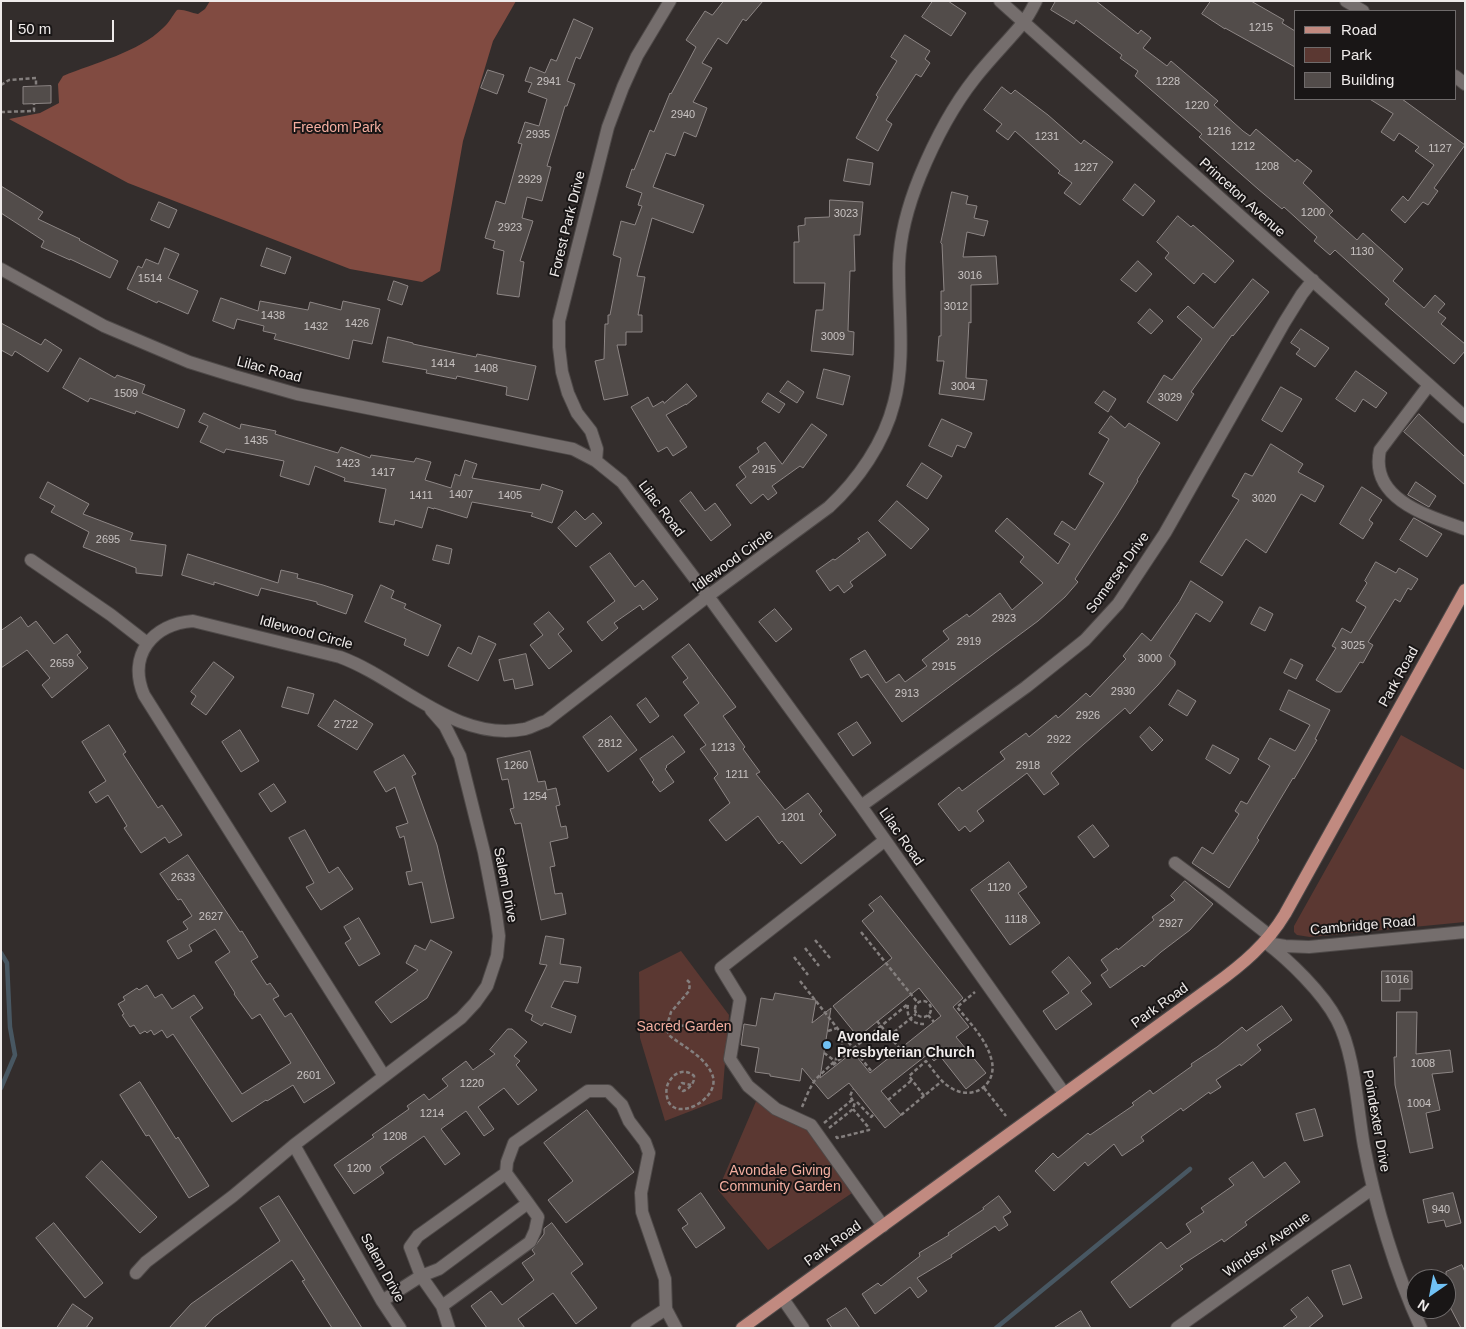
<!DOCTYPE html>
<style>
body{margin:0}
#map{position:relative;width:1466px;height:1329px;overflow:hidden;background:#332d2c;font-family:Arial,sans-serif}
canvas{display:block}
.frame{position:absolute;inset:0;border:2px solid #efebea;pointer-events:none}
.legend{position:absolute;left:1294px;top:10px;width:162px;height:90px;box-sizing:border-box;background:#191616;border:1px solid #6f6b6b;margin:0;padding:6px 9px;list-style:none;font-size:15px;color:#efebea}
.legend li{display:flex;align-items:center;gap:10px;height:25px}
.legend b{width:25px;border:1px solid #6f6b6b}
.north{position:absolute;left:1406px;top:1269px;width:50px;height:50px;box-sizing:border-box;background:#191616;border:1px solid #6f6b6b;border-radius:50%;rotate:213deg;font-size:14px;font-weight:700;line-height:20px;text-align:center;color:#efebea}
.north::after{content:'';display:block;margin:auto;width:18px;height:22px;background:#70c1f4;clip-path:polygon(50% 0,100% 100%,50% 72%,0 100%)}
.scale{position:absolute;left:10px;top:20px;width:104px;height:22px;box-sizing:border-box;border:2px solid #efebea;border-top:0;padding-left:6px;font-size:15px;line-height:18px;white-space:nowrap;color:#efebea;-webkit-text-stroke:4px #191616;paint-order:stroke}
</style>
<div id="map">
<canvas width="1466" height="1329"></canvas>
<div class="frame"></div>
<ul class="legend">
<li><b style="height:6px;background:#c18a80"></b>Road</li>
<li><b style="height:14px;background:#5b3832"></b>Park</li>
<li><b style="height:14px;background:#524c4a"></b>Building</li>
</ul>
<div class="north">N</div>
<div class="scale">50 m</div>
</div>
<script>
const c = document.querySelector('canvas').getContext('2d');
c.lineJoin = 'round';
function fillPath(path, color) {
  c.fillStyle = color;
  c.fill(path, 'evenodd');
}
function strokePath(path, color, width, dash) {
  c.strokeStyle = color;
  c.lineWidth = width;
  c.lineCap = dash ? 'butt' : 'round';
  c.setLineDash(dash || []);
  c.stroke(path);
}
function write(font, color, halo, rows, align = 'center') {
  c.font = font + ' Arial,sans-serif';
  c.lineWidth = 4;
  c.setLineDash([]);
  c.textBaseline = 'middle';
  c.strokeStyle = halo;
  c.fillStyle = color;
  for (const [text, x, y, turn = 0] of rows) {
    c.save();
    c.translate(x, y);
    c.rotate((+turn || 0) * Math.PI / 180);
    c.textAlign = isNaN(turn) ? turn : align;
    if (halo) c.strokeText(text, 0, 0);
    c.fillText(text, 0, 0);
    c.restore();
  }
}
fillPath(new Path2D(`
 M1401,735l64,35v152l-155,15 -13,-2 -3,-3v-6z
 M681,951l48,64 -7,84 -57,22 -25,-83 -1,-66z
 M757,1099l50,29 48,63 -87,59 -50,-60z`), '#5b3832');
fillPath(new Path2D(`
 M210,1h306l-23,40 -30,100 -23,130 -18,11 -72,-13 -222,-86 -119,-64 31,-6 19,-10 -1,-19 5,-8c31,-13 76,-24 100,-48 6,-5 9,-12 14,-18 7,-1 14,3 21,4l7,-5z`), '#814b41');
strokePath(new Path2D(`
 M1,953l6,10 3,64 5,28 -14,33
 M996,1328l194,-159`), '#485762', 4.5);
const building = new Path2D(`
 M724,1h39l-17,20 -3,-2 -16,25 -9,-6 -16,25 10,5 -19,34 14,6 -11,29 -12,-5 -9,24 -9,-3 -13,34 51,18 -11,28 -41,-15 -15,58 8,1 -7,38h4v17h-16v13h-9l11,50 -24,5 -9,-39 9,-2 1,-35h3v-9h2l11,-57 -8,-3 8,-34 14,4 7,-19 -4,-1 4,-12 -16,-6 6,-18 2,1 16,-40 4,2 16,-39 1,1 25,-47 -10,-7 19,-29 7,4z
 M933,1h15l18,12 -15,23 -29,-19z
 M1056,1h40l42,33 3,-4 10,8 -8,10 24,18 4,-5 47,40 -4,4 29,26 7,5 6,-7 39,33 2,-3 15,12 -9,12 30,28 -4,4 28,25 6,-7 40,36 -10,12 31,27 11,-13 10,9 -7,8 8,6 -5,6 24,20v7l-11,13 -69,-60 4,-5 -54,-49 -5,5 -16,-14 3,-4 -33,-30 -2,2 -24,-20 -59,-52 3,-3 -67,-58 3,-5 -18,-13 2,-3 -46,-35 -2,4 -23,-14z
 M1211,1h40l33,19 -2,3 13,8v36l-70,-39v1l-23,-15z
 M574,19l19,9 -13,31 -4,-2 -9,24 8,3 -8,22h-2l-18,60 4,1 -9,34 -15,-4 -5,21 11,3 -13,40 4,1 -5,35 -22,-3 7,-43 -11,-3 2,-7 -10,-3 11,-37 9,3 17,-60 -4,-1 7,-21 14,4 8,-27 -19,-7 4,-9 -7,-2 5,-14 15,6 6,-14 5,2z
 M905,35l25,16 -5,8 5,4 -9,14 -5,-3 -30,46 6,4 -14,27 -22,-13 22,-41 -2,-2 21,-34 -6,-4z
 M488,70l16,5 -7,19 -16,-6z
 M51,86v17l-28,1v-17z
 M1002,87l9,7 4,-4 33,25 33,29 3,-4 29,22 -33,43 -16,-12 8,-10 -14,-10 2,-2 -45,-40 -7,9 -12,-9 6,-7 -18,-14z
 M1370,99h32l63,46 -31,43 4,3 -10,14 -5,-3 -18,21 -14,-13 12,-14 5,5 26,-36 -19,-14 4,-4 -20,-14 -5,8 -13,-9 12,-18z
 M848,159l25,4 -3,22 -26,-4z
 M1135,184l20,17 -12,15 -20,-16z
 M1,186l42,26 -5,7 42,20 -1,1 39,21 -8,17 -40,-19v1l-29,-13 3,-6 -43,-28z
 M952,192l16,4 -2,8 11,2 -3,12 14,3 -4,15 -17,-4 -4,25 33,-1 2,28 -27,1v38l-2,-1 -3,56 21,2 -3,20 -45,-6 5,-33h-7l2,-25h2v-45h3l-2,-47 -1,-1z
 M830,200l33,2 -3,33h-6l1,36h-5l-2,60 6,1 -1,23 -42,-4 5,-41h7l2,-27h-31v-41h5l-1,-16 7,-1v-7l24,-1z
 M159,202l18,8 -8,18 -18,-8z
 M1178,216l13,11 2,-2 41,36 -19,22 -12,-10 -9,11 -29,-26 4,-5 -12,-11z
 M165,248l14,6 -11,24 30,13 -10,23 -30,-13 -1,2 -30,-14 11,-23 4,2 4,-9 12,5z
 M267,248l24,9 -6,17 -24,-8z
 M1138,261l14,13 -16,18 -15,-12z
 M1253,279l16,13 -36,44 -1,-1 -41,57 3,2 -17,27 -30,-19 17,-27 8,5 30,-41 -25,-22 11,-11 25,22z
 M394,281l14,5 -6,19 -14,-5z
 M221,298l37,13 2,-10 48,9 2,-8 31,8 2,-9 37,8 -8,35 -19,-4 -4,19 -75,-20 2,-5 -13,-3 1,-5 -27,-7 -3,10 -21,-8z
 M1150,309l13,12 -12,13 -13,-11z
 M1,323l40,22 4,-6 17,11 -14,22 -33,-21 -3,5 -11,-6z
 M1301,329l28,19 -14,19 -19,-13 4,-5 -9,-6z
 M388,337l25,6v1l63,13 1,-3 59,12 -8,34 -22,-5 1,-8 -50,-11 -1,3 -30,-6 1,-3 -44,-8z
 M80,358l35,20 2,-3 28,10 -3,8 43,17 -7,18 -42,-17 -1,3 -45,-16 -2,4 -25,-14z
 M824,369l26,7 -7,29 -26,-7z
 M1356,371l31,22 -11,15 -13,-9 -8,13 -19,-13z
 M788,381l16,11 -7,11 -17,-11z
 M687,384l10,12 -11,9v-1l-20,11 21,32 -14,9 -6,-9 -9,5 -27,-45 17,-10 5,10 10,-6 1,2z
 M1281,387l21,12 -20,33 -20,-12z
 M1104,391l12,8 -8,13 -13,-9z
 M768,393l17,11 -6,9 -17,-11z
 M204,413l36,16 1,-5 35,7 -1,3 63,19 3,-6 29,11 1,-3 43,7 2,-4 15,4 -6,18 26,8 4,-14 5,2 5,-16 12,4 -5,14 68,12 2,-6 21,7 -11,32 -21,-7 2,-3 -61,-11 -5,16 -33,-10v1l-6,-2 -6,21 -27,-8 -1,5 -15,-3 7,-33 -42,-8 1,-3 -30,-12 -6,19 -29,-9 4,-15 -58,-12 -2,4 -24,-11 8,-16 -9,-4z
 M1419,414l46,43v28l-61,-53z
 M1111,416l14,12 4,-5 31,20 -23,37 1,1 -21,34 -42,64 3,3 -13,15 -27,24 -136,101 -34,-48 -7,4 -11,-19 15,-9 21,33 13,-9 6,8 22,-16 -5,-6 27,-21 -6,-8 24,-17 2,3 31,-24 12,17 31,-27 -23,-21 4,-5 -29,-26 12,-13 51,46 12,-20 -16,-10 8,-13 13,9 29,-47 -15,-9 20,-35 -10,-6z
 M942,419l30,14 -7,15 -8,-3 -5,12 -23,-11z
 M812,424l15,11 -24,33 -3,-2 -28,20 5,7 -9,7 -5,-6 -12,10 -15,-19 10,-8 -7,-10 20,-15 -2,-4 8,-6 17,22z
 M1271,444l32,20 -5,8 26,14 -9,16 -14,-8 -35,59 -20,-14 -24,37 -22,-14 39,-62 -7,-4 13,-23 7,3z
 M922,463l20,13 -15,23 -20,-13z
 M48,482l41,22 -6,10 50,19 -3,7 36,5 -4,31 -26,-3v-5l-53,-21 6,-15 -38,-20 4,-6 -15,-8z
 M1416,482l20,14 -7,11 -21,-12z
 M1362,487l20,13 -13,20 4,3 -10,16 -23,-15z
 M691,492l14,19 10,-8 16,22 -20,16 -31,-40z
 M897,501l32,28 -18,20 -32,-28z
 M576,511l9,9 8,-7 9,10 -26,24 -18,-19z
 M1414,518l28,16 -15,23 -27,-17z
 M868,532l18,23 -36,27 3,4 -9,7 -6,-8 -8,6 -14,-20 17,-12 2,1 25,-19 -2,-2z
 M437,545l15,4 -3,15 -16,-4z
 M610,553l25,34 8,-7 15,19 -15,11 -3,-5 -26,18 4,5 -16,13 -15,-19 28,-21 -25,-34z
 M188,554l90,29 3,-13 17,4 -1,4 26,7 30,10 -7,19 -29,-10v-2l-56,-14 -3,8 -44,-14v3l-32,-10z
 M1376,562l20,11 3,-5 19,11 -7,11 -3,-2 -8,14 -5,-3 -27,43 5,3 -10,18 -3,-1 -19,30h-5l-20,-12 20,-32 -4,-2 10,-18 9,5 15,-26 -10,-6 11,-18 -2,-2z
 M1191,581l32,21 -13,20 -14,-9 -27,43 6,5v4l-17,20 -28,29 -5,-6 -74,65 8,11 -15,11 -17,-22 -50,38 7,10 -14,11 -5,-6 -6,5 -21,-27 21,-17 3,4 43,-32 -5,-7 26,-19 3,4 27,-22 2,3 28,-25 4,4 36,-38 -3,-3 19,-23 9,8 28,-39z
 M381,585l13,6 -3,7 15,6 -2,4 37,17 -13,31 -24,-11 2,-6 -41,-17z
 M1260,607l13,7 -8,17 -14,-7z
 M775,609l17,20 -16,13 -17,-20z
 M549,612l15,17 -6,5 14,17 -23,18 -19,-24 13,-10 -9,-11z
 M21,617l7,10 8,-6 18,23 13,-10 14,18 -4,3 11,13 -36,30 -10,-13 8,-7 -23,-28 -26,18v-37z
 M479,636l17,8 -18,37 -30,-15 10,-19 13,7z
 M689,644l47,63 -13,9 22,31 -2,2 17,23 -4,2 29,36 23,-17 14,18 -3,3 17,21 -35,29 -19,-23 -3,3 -21,-28 -32,25 -17,-21 21,-17 -16,-25 4,-4 -18,-25 6,-4 -22,-30 15,-12 -16,-21 5,-4 -16,-21z
 M526,654l7,31 -18,4 -2,-10 -9,2 -5,-21z
 M1291,659l12,6 -7,14 -12,-6z
 M214,662l20,15 -28,38 -15,-11 5,-8 -5,-4z
 M288,687l26,7 -6,20 -26,-7z
 M1178,690l18,11 -9,15 -18,-11z
 M1289,690l41,20 -15,29 2,1 -23,39 -1,-1 -36,60 2,2 -30,48 -37,-25 10,-16 11,7 26,-40 -4,-3 6,-10 6,3 23,-38 -12,-7 12,-21 25,13 15,-26 -30,-15z
 M646,698l13,18 -9,7 -13,-18z
 M335,700l38,24 -16,26 -39,-24z
 M611,716l26,34 -29,22 -25,-35z
 M857,722l14,21 -18,13 -15,-22z
 M109,725l17,27 -3,2 35,54 4,-3 20,30 -13,8 -4,-6 -24,16 -17,-25 3,-2 -19,-31 -12,8 -7,-11 17,-11 -24,-39z
 M1150,727l13,13 -11,11 -12,-14z
 M240,730l19,31 -18,11 -19,-30z
 M673,736l12,16 -19,14 1,1 -2,2 9,13 -14,10 -8,-10 2,-2 -14,-21z
 M1213,745l26,14 -9,15 -24,-15z
 M530,751l8,31 7,-1 2,9 9,-2 4,17 -4,1 5,21 5,-1 2,12 -18,4 5,24 -5,1 5,27 7,-1 4,21 -25,6 -20,-97 -6,1 -5,-15 4,-1 -6,-29 -6,1 -5,-21z
 M404,755l12,19 -4,2 25,69 17,73 -23,5 -9,-41 -13,3 -3,-13 6,-1 -8,-35 -4,2 -4,-11 12,-4 -13,-36 -9,5 -12,-20z
 M274,784l12,18 -15,10 -12,-18z
 M1093,825l16,21 -15,12 -16,-21z
 M305,830l24,43 9,-6 15,22 -32,21 -15,-23 8,-4 -25,-45z
 M188,855l52,77 2,-1 16,26 -7,4 16,24 3,-2 9,13 -6,3 12,18 6,-4 44,70 -31,20 -11,-18 -26,16 -1,-1 -34,22 -59,-88 -6,4 -5,-8 -8,5 -3,-5 -4,3 -2,-2 -5,3 -6,-9 -4,2 -8,-12 2,-1 -6,-10 7,-4 -2,-3 14,-9 2,2 8,-5 8,13 7,-4 10,15 22,-14 9,13 -13,9 52,77 49,-31 -31,-49 -8,5 -18,-25 1,-1 -20,-31 15,-10 -15,-23 -26,16 3,6 -14,8 -11,-18 21,-12 -5,-7 9,-6 -11,-17 -3,1 -18,-26z
 M1009,862l18,25 -9,6 22,30 -30,22 -39,-55z
 M1185,881l28,23 -23,26 -29,22 -17,15 -2,-2 -32,23 -9,-13 7,-5 -7,-10 16,-12 1,2 36,-30 -2,-3 23,-17 -4,-4z
 M881,896l82,102 -10,9 16,20 -13,10 30,36 -20,16 -26,-33 -6,5 -6,-7 -47,37 20,24 -16,13 -36,-45 -21,16 -26,-31 -2,13 -30,-5v-2l-15,-2 4,-24 -18,-3 3,-21 12,2 5,-28 12,2 2,-7 41,7 -4,23 19,-15 -11,70 33,-26 17,21 71,-57 -22,-28 -61,49 -25,-31 59,-48 -30,-37 12,-10 -5,-6z
 M359,918l21,36 -21,12 -14,-23 6,-4 -7,-12z
 M546,936l18,3 -4,25 21,3 -3,16 -14,-2 -13,26 25,9 -5,17 -27,-10 -2,3 -11,-6 2,-5 -8,-4 22,-46 -7,-1z
 M431,940l21,12 -25,46 -36,25 -16,-21 43,-32 -12,-7 9,-18 10,5z
 M1069,957l22,26 -10,8 11,13 -36,26 -13,-19 26,-18 -17,-21z
 M1382,971h30v18h-12v12h-18z
 M1282,1006l10,14 -35,25 4,5 -20,16 -1,-2 -24,16 5,7 -11,7 -1,-2 -26,19 -2,-3 -40,29 3,4 -22,15 -8,-12 -26,22 -3,-4 -31,29 -19,-20 18,-18 5,5 30,-25 2,2 44,-30 -2,-2 18,-13 3,4 39,-28 -1,-2 26,-17 25,-20 4,4z
 M1397,1012h20l-1,42 34,-4 3,22 -21,2 8,36 -14,3 7,35 -23,5 -15,-68 -1,-28h2z
 M508,1029h4l15,13 -13,14 6,5 -4,4 21,25 -19,15 -14,-17 -26,19 16,22 -10,7 -18,-25 -25,18 19,25 -15,11 -21,-29 -44,31 4,6 -30,21 -20,-29 40,-28 -2,-2 37,-26 -2,-3 17,-12 5,6 19,-14 -6,-7 24,-18 7,9 22,-16 -5,-4z
 M140,1082l36,57 2,-2 31,49 -20,12 -40,-63 -3,1 -26,-41z
 M1315,1109l8,27 -19,5 -8,-27z
 M587,1110l47,62 -68,51 -18,-23 25,-19 -29,-38z
 M102,1161l55,56 -17,16 -54,-56z
 M1253,1162l11,16 21,-16 15,20 -55,40 2,3 -23,17 -2,-3 -42,27 3,3 -53,39 -19,-26 50,-40 6,7 24,-17 -5,-8 18,-12 -3,-4 33,-23 -5,-6z
 M701,1193l24,35 -29,20 -14,-20 6,-4 -10,-14z
 M1453,1193l8,30 -15,4 -2,-7 -16,3 -5,-23z
 M279,1196l83,132h-30l-30,-47 3,-1 -13,-20 -78,57 -10,11h-35l22,-24 89,-63 -20,-33z
 M999,1196l12,16 -8,5 5,8 -9,6 -4,-5 -44,29 1,2 -35,21 10,13 -9,7 -8,-11 -35,27 -13,-20 16,-11 3,3 39,-30 -1,-3 30,-18 -1,-2 36,-24 -1,-1z
 M54,1223l49,60 -18,15 -49,-60z
 M552,1223l31,41 -12,9 26,35 -21,16 -23,-31 -35,26 7,9h-38l-16,-22 20,-15 11,14 32,-25 -12,-17 13,-9 -3,-4 12,-16v-5z
 M1350,1265l12,33 -19,7 -11,-34z
 M1462,1265l3,7v56h-4l-11,-21 2,-1 -6,-14v-20z
 M1308,1297l15,19 -15,12h-26l15,-11 -6,-7z
 M73,1304l20,14 -7,10h-29z
 M846,1308l14,20h-28l-5,-8z
 M1081,1311l10,17h-37z`);
fillPath(building, '#524c4a');
strokePath(building, '#8d8685', 1);
const minor = new Path2D(`
 M1000,1l465,416
 M1346,1l17,10
 M1455,76l10,8
 M1,269l103,57 85,36 45,14 63,18 276,55 23,12 26,21 86,114 153,210 203,287
 M1429,385l-49,65c-11,49 48,66 85,79
 M596,461l1,-12 -6,-18 -14,-18 -9,-20 -6,-21 -3,-25v-26l49,-194 15,-40 14,-31 33,-55
 M31,560l80,55 36,28
 M861,806l165,-119 59,-47 33,-36 47,-71 119,-210 18,-29 11,-14
 M1175,863l43,32 52,41
 M1265,942c24,18 58,51 72,78 18,34 20,88 27,126 11,59 32,128 57,182
 M1267,943l18,3 24,1 156,-15
 M384,1076l-240,-381c-17,-40 9,-71 49,-74l147,36c60,22 116,86 185,72 7,-2 14,-6 21,-8l162,-125 121,-89c29,-27 55,-64 65,-104 12,-43 4,-94 5,-139 1,-29 10,-61 21,-88 14,-34 32,-69 55,-98 15,-19 32,-36 47,-54 6,-7 10,-15 14,-23
 M294,1145l88,156 18,27
 M506,1173l1,-11 7,-19 74,-52h20l14,14 7,16 16,21 4,11 -8,40 1,19 23,67 1,30 -29,19
 M883,1226l-72,-101 -35,-16 -28,-23 -18,-27 10,-60 -19,-31 163,-127
 M136,1273l10,-11 87,-66 61,-51 167,-127 14,-15 12,-17 10,-30 2,-20 -3,-22 -12,-62 -24,-96 -15,-30 -14,-16
 M783,1299l20,29
 M382,1301l39,-25 18,-7 89,-66 -22,-30 -88,63 -8,11 11,29 21,30 7,22
 M442,1306l88,-64 5,-11 3,-14 -10,-14
 M666,1309l10,19
 M1177,1328l196,-140`);
const major = new Path2D(`
 M742,1328l472,-343c28,-20 53,-41 71,-71l180,-324`);
strokePath(minor, '#4e4948', 14);
strokePath(major, '#4e4948', 14);
strokePath(new Path2D(`
 M1,85l8,-5 27,-2v8
 M1,112l33,-1v-7
 M861,932l57,71
 M815,940l15,18
 M805,948l14,18
 M794,957l14,18
 M687,980l3,3 -1,8 -18,21 -5,17 4,7c14,11 34,20 42,38 11,25 -40,51 -45,23 -1,-5 -1,-11 2,-15 5,-10 17,-14 25,-6 1,7 -5,13 -11,15l-4,-3 3,-5 9,2
 M800,981l72,91
 M915 1009a8 8 0 1 1 16 0a8 8 0 1 1-16 0Z
 M928,1015l6,7
 M877,1021l23,28
 M667,1024l55,6
 M828,1031l9,-3
 M889,1036l27,-22
 M824,1053l11,8
 M833,1065l75,-61c-2,13 3,20 16,20
 M984,1088l22,28
 M924,1096l-15,-20 17,-15c8,10 15,22 27,28 22,12 46,-6 38,-31 -5,-19 -22,-36 -34,-51l18,-15
 M888,1100l24,-20
 M853,1101l-3,-5 3,-7
 M857,1102l14,15 3,-3
 M802,1107c4,-9 8,-21 14,-28 13,-14 31,-23 25,-45
 M901,1115l41,-34
 M824,1123l28,-23
 M829,1128l24,-19 2,-7
 M836,1136l1,2 32,-8v-2l-16,-19`), '#847f7e', 2.5, [4, 2.5]);
strokePath(minor, '#756e6d', 12);
strokePath(major, '#c18a80', 12);
for (const [x, y, r, color] of [
 [827,1045,5,"#70c1f4"]
]) {
  const dot = new Path2D();
  dot.arc(x, y, r, 0, 2 * Math.PI);
  c.fillStyle = color;
  c.fill(dot);
  strokePath(dot, '#191616', 2);
}
write('11px', '#c8c3c2', null, [
 ["1215",1261,28],
 ["2941",549,82],
 ["1228",1168,82],
 ["1220",1197,106],
 ["2940",683,115],
 ["1216",1219,132],
 ["2935",538,135],
 ["1231",1047,137],
 ["1212",1243,147],
 ["1127",1440,149],
 ["1208",1267,167],
 ["1227",1086,168],
 ["2929",530,180],
 ["1200",1313,213],
 ["3023",846,214],
 ["2923",510,228],
 ["1130",1362,252],
 ["3016",970,276],
 ["1514",150,279],
 ["3012",956,307],
 ["1438",273,316],
 ["1426",357,324],
 ["1432",316,327],
 ["3009",833,337],
 ["1414",443,364],
 ["1408",486,369],
 ["3004",963,387],
 ["1509",126,394],
 ["3029",1170,398],
 ["1435",256,441],
 ["1423",348,464],
 ["2915",764,470],
 ["1417",383,473],
 ["1407",461,495],
 ["1411",421,496],
 ["1405",510,496],
 ["3020",1264,499],
 ["2695",108,540],
 ["2923",1004,619],
 ["2919",969,642],
 ["3025",1353,646],
 ["3000",1150,659],
 ["2659",62,664],
 ["2915",944,667],
 ["2930",1123,692],
 ["2913",907,694],
 ["2926",1088,716],
 ["2722",346,725],
 ["2922",1059,740],
 ["2812",610,744],
 ["1213",723,748],
 ["1260",516,766],
 ["2918",1028,766],
 ["1211",737,775],
 ["1254",535,797],
 ["1201",793,818],
 ["2633",183,878],
 ["1120",999,888],
 ["2627",211,917],
 ["1118",1016,920],
 ["2927",1171,924],
 ["1016",1397,980],
 ["1008",1423,1064],
 ["2601",309,1076],
 ["1220",472,1084],
 ["1004",1419,1104],
 ["1214",432,1114],
 ["1208",395,1137],
 ["1200",359,1169],
 ["940",1441,1210]
]);
write('14px', '#f4aea0', '#191616', [
 ["Freedom Park",337,128],
 ["Sacred Garden",684,1027],
 ["Avondale Giving",780,1171],
 ["Community Garden",780,1187]
]);
write('14px', '#efebea', '#191616', [
 ["Princeton Avenue",1242,198,42],
 ["Forest Park Drive",568,224,-76],
 ["Lilac Road",269,370,15],
 ["Lilac Road",661,509,53],
 ["Idlewood Circle",733,561,-36],
 ["Somerset Drive",1118,573,-54],
 ["Idlewood Circle",306,633,15],
 ["Park Road",1399,677,-61],
 ["Lilac Road",901,837,55],
 ["Salem Drive",505,885,79],
 ["Cambridge Road",1363,926,-5],
 ["Park Road",1160,1006,-36],
 ["Poindexter Drive",1376,1121,80],
 ["Park Road",833,1244,-36],
 ["Windsor Avenue",1267,1245,-35],
 ["Salem Drive",382,1268,61]
]);
write('bold 14px', '#efebea', '#191616', [
 ["Avondale",837,1037],
 ["Presbyterian Church",837,1053]
], 'left');
</script>
